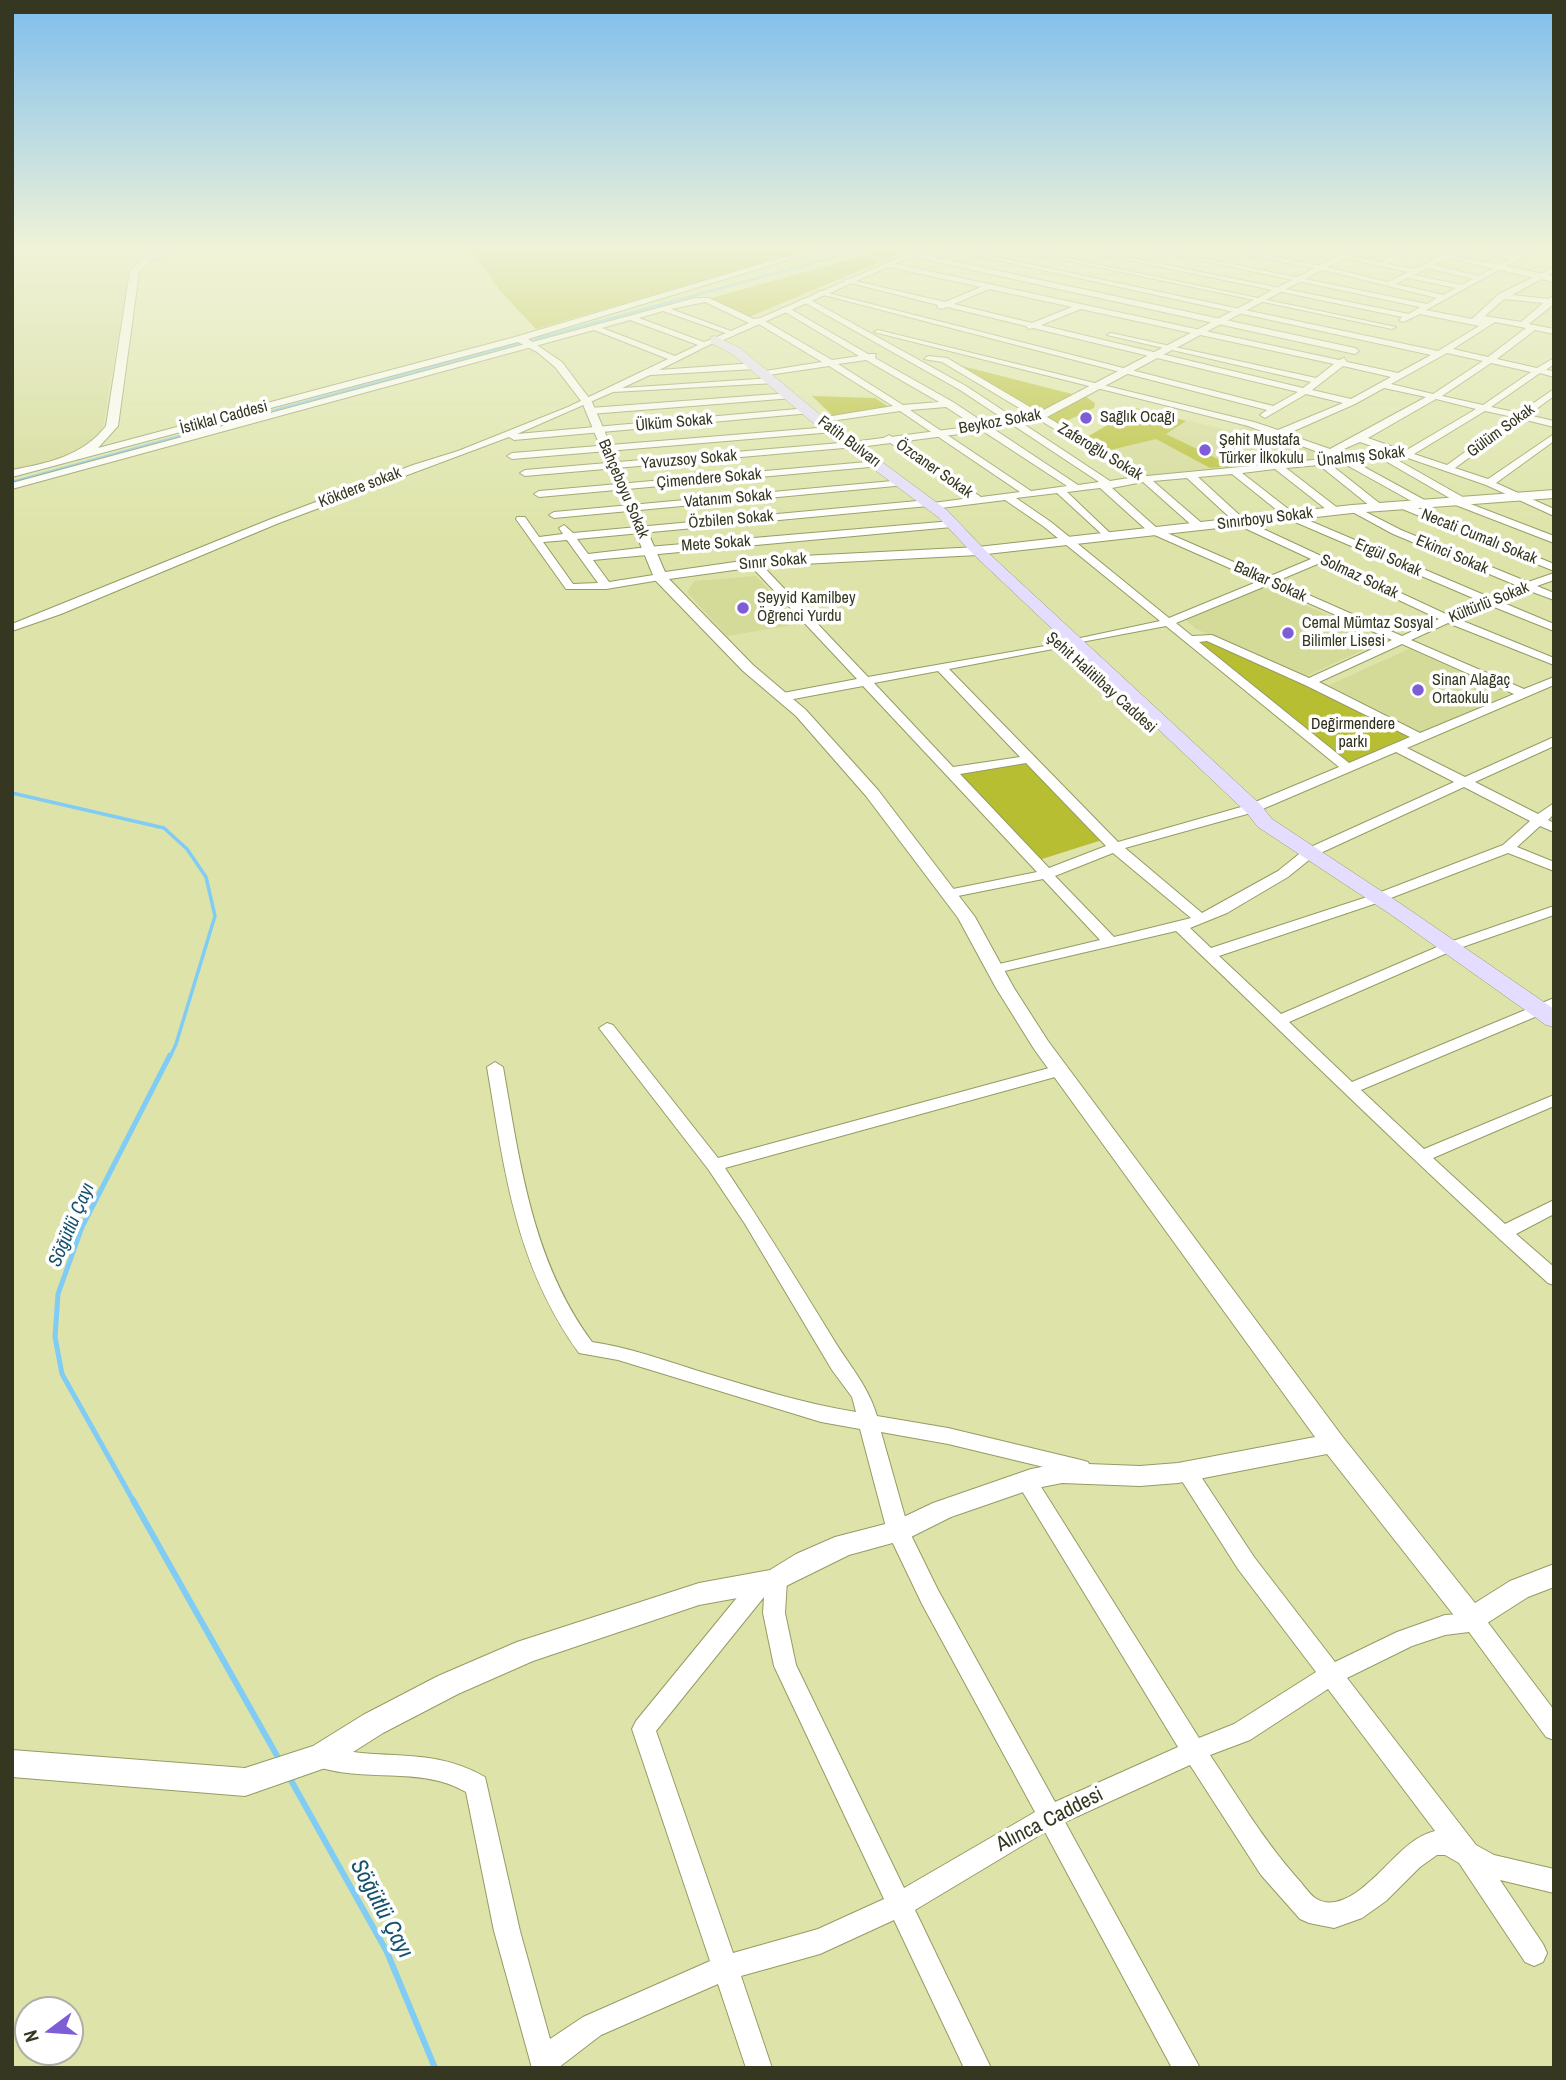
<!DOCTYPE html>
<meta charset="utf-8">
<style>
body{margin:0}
#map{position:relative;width:1566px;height:2080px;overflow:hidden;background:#dee4a9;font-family:"Archivo Narrow",sans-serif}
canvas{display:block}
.frame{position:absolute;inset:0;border:14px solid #353720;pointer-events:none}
.north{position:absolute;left:14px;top:1996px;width:70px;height:70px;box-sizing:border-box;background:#fff;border:2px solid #aeafa6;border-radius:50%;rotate:254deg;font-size:19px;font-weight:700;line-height:28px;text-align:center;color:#353720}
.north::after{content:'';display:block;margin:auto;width:24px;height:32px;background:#7e5dd7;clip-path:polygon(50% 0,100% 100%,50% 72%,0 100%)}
</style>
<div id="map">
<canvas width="1566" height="2080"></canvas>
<div class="frame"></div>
<div class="north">N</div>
</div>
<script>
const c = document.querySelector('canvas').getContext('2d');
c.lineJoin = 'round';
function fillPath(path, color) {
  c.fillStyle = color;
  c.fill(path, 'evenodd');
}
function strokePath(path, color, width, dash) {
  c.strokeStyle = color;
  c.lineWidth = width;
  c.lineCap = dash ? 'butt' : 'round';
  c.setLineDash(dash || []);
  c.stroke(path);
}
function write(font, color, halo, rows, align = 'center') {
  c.font = font + ' "Archivo Narrow",sans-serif';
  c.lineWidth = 7;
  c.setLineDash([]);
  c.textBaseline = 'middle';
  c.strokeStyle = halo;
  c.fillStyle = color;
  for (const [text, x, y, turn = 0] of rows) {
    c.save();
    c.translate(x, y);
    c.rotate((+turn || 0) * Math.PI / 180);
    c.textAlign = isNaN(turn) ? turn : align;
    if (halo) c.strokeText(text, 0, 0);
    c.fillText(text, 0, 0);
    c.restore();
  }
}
fillPath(new Path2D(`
 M12,248h159l-40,12 -29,173 -10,10 -23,12 -57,15z
 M1137,408l98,24 10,-6 38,11 53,21 -191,21 -65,-38z
 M756,576l44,48 -73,12 -40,-44 7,-11z
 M1259,588l8,1 114,49 2,3 -77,35h-5l-105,-47 -11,-10z
 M1409,649l100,45 -85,40 -95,-49z`), '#d4da98');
fillPath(new Path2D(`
 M469,248h346l-279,81 -35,-37z
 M891,248h22l-164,69 -41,-18z
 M962,366l114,29 -35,18z
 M812,396l63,2 14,9 -56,9z
 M1085,396l10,7 -1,5 -36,17 -15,-10z
 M1136,408l50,13 -20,13 66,32 -22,2 -54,-29 -54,13 -20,-12z
 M1208,636l204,99 -63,28 -155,-125z
 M1026,761l76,79 -63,20 -83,-87z`), '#b7be32');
strokePath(new Path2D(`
 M12,482l856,-234`), '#80ccf4', 2.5);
strokePath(new Path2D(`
 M12,793l152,35 23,21 19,28 9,39 -39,128 -6,13`), '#80ccf4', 3.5);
strokePath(new Path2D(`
 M134,1502l-72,-128 -7,-37 3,-43 24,-67 88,-172`), '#80ccf4', 5);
strokePath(new Path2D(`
 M133,1500l147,261
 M288,1775l99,177 48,116`), '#80ccf4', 6);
const minor = new Path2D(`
 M941,248h12l485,103 41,-25 -59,-12 -17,8 -4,-2 3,-3 -332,-69h12l327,66 11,-7 -278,-59h12l273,56 10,-6 -114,-28 -111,-22h13l98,18 65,16 20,-10 -68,-15 4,-2 36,7 30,-14h8l-30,16 26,5 44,-21h18l40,8 15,-8h8l-113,62 46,9 27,-25 55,-27v5l-42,23 36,4 6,-3v8l-25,20 25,5v5l-19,-4 -38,29 40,9 17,-10v6l-8,6 8,1v6l-14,-4 -49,34 28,6 35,-24v7l-26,19 26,6v6l-32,-8 -67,49 33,11 66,-45v7l-58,42 58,26v7l-68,-31 -81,-28 -11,1 74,42v3l86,33v7l-101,-39v-4l-71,-41 -27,3 75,41v4h-8l-79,-44 -13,1 53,42v4h-8l-56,-45 -33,3 53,41v4h-8l-56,-44 -33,4 54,42 193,82 29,-11 -125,-52 -46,-25 9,-2 45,23 127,52 26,-9v7l-17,6 17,7v7l-27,-10 -28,11 55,23v7l-65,-26 -31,14 96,39v7l-106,-42 -37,17 113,49 30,-12v8l-147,63 58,29 89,-40v9l-79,36 63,32 16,-11v11l-6,6 6,3v9l-14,-6 -23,21 37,15v9l-46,-18 -125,48 -164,55 62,58 163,-70 110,-38v9l-100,35 -165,72 63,60 202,-84v11l-193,81 63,59 130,-54v11l-121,52 72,66 49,-24v14l-38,20 38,33v18l-6,-2c-127,-114 -248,-234 -372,-352l-180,42 -5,-1 -2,-3 2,-3 109,-26 -57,-61 -95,19 -5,-1 -2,-3 2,-3 94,-19 -174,-186 -80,15 -6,-4 6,-4 74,-14 -107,-114v-4h8l110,116 194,-34v4l-4,1 -109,21 169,173 130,-37 91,-38 -173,-141 -95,18v-4l89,-19 -117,-95 -38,-26 -72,9 -5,-3 -351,33 11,15 60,-7 304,-26 5,3 -5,3 -359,33 16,22 51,-8 5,3 -5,3 -54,9h-40l-50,-70 1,-2h8l14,20 24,-3 -4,-6 5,-3 9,8 355,-33 5,3 37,-5 -84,-58 -2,-2 5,-3 92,62 39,-5 -120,-81 -83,12 -2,-2 5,-3 73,-12 -64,-40 -67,10v-4l3,-1 57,-9 -65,-39 -6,1 -46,-22 -34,7 60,22v4l-68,-24 -24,7 65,24 11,-4 4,2 -60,30 96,-7 4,3 -4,3 -105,6 -28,13 150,-10 4,3 -1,2 -162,9 -96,42 291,-26 3,1v4l-297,27 -5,-3 -230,86 -218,91 -49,17v-7l259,-105 142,-54 45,-14 110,-44 100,-48 -74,-29 -582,159v-6l683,-185h14l45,21 6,-1 72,42 27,-4 -79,-47 7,-2 81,47h8l-1,4 78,44 125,83 21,-3 -139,-92 -160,-90 7,-2 159,88 144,95 25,-4 -193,-115 -18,-3 4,-3 19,2 200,118 187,-18 -86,-32 -374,-94 4,-2 376,92 24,8 65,-27 -37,-9 -41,24 -5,-3 7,-5 -451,-117 4,-2 453,115 25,-14 -265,-64 -4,1 -3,-3 -79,-19 -6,2 -4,-2 1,-2 -95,-24 4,-2 98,23 36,-15 -97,-21 3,-4 452,98 5,-2 3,4 51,11 33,-18zM1466,250h2l42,9 -31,17 -46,-11zM1427,268l46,11 -11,6 -48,-10zM1407,278h1l48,10 -13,7 -47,-11zM989,289l83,18 -40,16 -78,-19zM1504,299l39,4 -22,19 -36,-6zM1081,309l253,55 -18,14 -205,-45 -4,2 204,47 -8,6 -262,-63zM630,320l68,25 -23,11 -73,-28zM1495,322l31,6 -38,29 -35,-8zM1447,353l36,8 -50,33 -42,-10zM866,360l73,42 -36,3 -65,-41zM1491,363l40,9 -48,33 -41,-9zM1343,366l48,11 -40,22 -39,-9zM1384,388l42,9 -96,52 -43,-15 68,-30zM1436,399l40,10 -71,42 -37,-13zM946,407l121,79 -36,5 -121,-81zM1485,411l28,6 -66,48 -33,-11zM1360,442l32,11 -46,4 -9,-5zM1232,474l56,45 192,82 -32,14 -202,-94 -48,-44zM1187,478l51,47 73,34 -43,18 -110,-48 -46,-41 31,-6 53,47h8v-4l-51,-44zM1100,488l50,45 109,48 -90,37 -118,-96 -35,-24 41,-5 50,46 4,-1v-4l-44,-42zM567,540l31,43 -25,1 -30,-42zM1320,563l119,56 -37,17 -125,-55zM1268,585l124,55 -83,38 -97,-43 -20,1 -16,-13zM1207,641l98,44 105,52 -61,26 -150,-121zM1402,644l112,50 -94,39 -101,-51zM938,671l82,86 -67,10 -79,-84zM1396,752l58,30 -150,68 -26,21 -76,42 -77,-65 133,-37zM1026,763l80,83 -57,22 -89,-94zM1464,787l66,34 -27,24 -130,50 -162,53 -21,-20 37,-15 61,-36 26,-21zM1113,853l78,65 -77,19 -59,-61z
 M1007,248h12l377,79 -4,2z
 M911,252l444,96 4,3 -4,3 -447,-98z
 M790,393l4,3 -1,2 -203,16 -4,-3 4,-3z
 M830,427l5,3 -2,2 -321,27 -5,-3 5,-3z
 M852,442l3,1v4l-330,29 -5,-3 5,-3z
 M878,461l5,3 -2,2 -342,31 -5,-3 5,-3z
 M903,480l3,1v4l-352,33 -5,-3 5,-3z
 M1400,504h8l146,60v7l-154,-63z
 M607,1023l6,2 105,133 342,-93 6,1 2,4 -2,4 -341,94c37,55 72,112 107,169 16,27 36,48 45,79l71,12 133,32 7,2 3,6 -3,6 -7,2 -133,-32 -67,-12 28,99 29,59 117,212 123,-55 -159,-261 -3,-6 3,-6 7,-2 7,2 166,264 35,-14 82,-52 -78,-103 -58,-91 -3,-6 3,-6 7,-2 7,2 60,91 81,105 62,-30 48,-17 16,-1 11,-5 8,3 74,98v30l-8,-3 -77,-105 -24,3 -33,11 -65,32 129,167 18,10 60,14v24l-54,-13 43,64 4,9 -4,9 -9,4 -9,-4 -66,-99 -14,-8h-8l-17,12 -34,34 -24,17 -28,10 -25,-5 -9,-4 -39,-44 -71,-110 -125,57 135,246h-28l-127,-236 -130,78 76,158h-27l-70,-148 -74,34 -79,22 31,92h-26l-28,-84 -117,51 -43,33h-26l-38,-137 -28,-139c-46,-27 -104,-8 -153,-27l-4,-8 4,-8c15,-6 32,3 49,4 46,4 81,0 123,24l35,154 30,108 33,-22 127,-56 -78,-232 4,-8 117,-143 23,-7 8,2 3,7 -2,33 11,52 108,223 131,-76 -113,-208 -35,-73 -27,-102 -39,-7 -203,-62 -39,-7c-64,-89 -74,-181 -92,-286l8,-5 8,5c17,96 29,194 89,275 35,5 69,17 103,28 53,16 106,33 161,42l-4,-15 -20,-27 -87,-146 -37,-55 -109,-141zM764,1597l-1,16 11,53 110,233 -66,30 -85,24 -77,-222zM1328,1689l107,142c-28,7 -45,34 -67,52 -13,12 -35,27 -53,15 -6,-4 -12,-14 -18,-20 -33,-37 -59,-81 -87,-123l40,-15z`);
const tertiary = new Path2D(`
 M171,248h11l-30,12 -13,12 -21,154 -20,22 417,-111 300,-89h12l-299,91 34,23 30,40 73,170 98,-14 215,-11 374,-42 202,-15v8l-202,15 -374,42 -215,11 -94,13 84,86 53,45 72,80 97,127 39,71 34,53 294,395 133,167 35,-22 44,-17v23l-26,10 -47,30 -9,4 -9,-4 -136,-173 -149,29 -38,3 -78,-3 -30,6 -81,28 -44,22 -58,16 -73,36 -77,14 -166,56 -75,33 -75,39 -52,33 -86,30 -233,-19v-27l233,18 68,-22 50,-31 75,-39 79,-34 182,-59 71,-13 26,-16 39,-17 58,-15 40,-19 98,-34 31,-6 78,3 38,-3 137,-26 -281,-388 -38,-61 -38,-70 -92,-122 -70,-80 -53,-45 -88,-91 -73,-178 -27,-35 -18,-15 -19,-10 -506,135v-7c36,-7 71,-14 94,-44l24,-155 16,-15z
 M921,248h10l-212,94 -9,-2z
 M1353,248h10l-318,170 -62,13 -131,17 -6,-3 6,-3 131,-17 55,-12z
 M1402,248h14l138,28v6z`);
const secondary = new Path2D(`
 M715,336l25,12 95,79 113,84 35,37 277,256 12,15 132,87 150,103v18l-8,-2 -156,-111 -132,-87 -12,-15 -273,-258 -35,-37 -113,-84 -93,-79 -21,-11v-6z`);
strokePath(minor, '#969b63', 2);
strokePath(tertiary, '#969b63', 2);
strokePath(secondary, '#969b63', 1);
fillPath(minor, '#fff');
fillPath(tertiary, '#fff');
fillPath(secondary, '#e5ddff');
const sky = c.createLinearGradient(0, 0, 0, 539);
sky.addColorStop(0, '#7ebeed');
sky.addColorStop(0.46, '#f0f3d8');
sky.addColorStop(1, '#f0f3d800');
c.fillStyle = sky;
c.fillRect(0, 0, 1566, 539);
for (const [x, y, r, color] of [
 [1086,418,7,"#7e5dd7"],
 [1205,450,7,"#7e5dd7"],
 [743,608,7,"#7e5dd7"],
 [1288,633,7,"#7e5dd7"],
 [1418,690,7,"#7e5dd7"]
]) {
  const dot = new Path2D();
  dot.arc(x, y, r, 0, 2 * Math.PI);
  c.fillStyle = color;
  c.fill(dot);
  strokePath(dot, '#fff', 2.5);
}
write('16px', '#353720', '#fff', [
 ["İstiklal Caddesi",224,418,-15],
 ["Beykoz Sokak",1000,422,-10],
 ["Ülküm Sokak",674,423,-5],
 ["Gülüm Sokak",1501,431,-36],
 ["Fatih Bulvarı",849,442,37],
 ["Zaferoğlu Sokak",1100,452,31],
 ["Ünalmış Sokak",1361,457,-6],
 ["Yavuzsoy Sokak",689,460,-5],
 ["Özcaner Sokak",934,469,35],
 ["Çimendere Sokak",709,479,-5],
 ["Kökdere sokak",360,488,-21],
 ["Bahçeboyu Sokak",623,489,67],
 ["Vatanım Sokak",728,499,-5],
 ["Sınırboyu Sokak",1265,519,-7],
 ["Özbilen Sokak",731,520,-5],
 ["Necati Cumalı Sokak",1479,537,22],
 ["Mete Sokak",716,544,-4],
 ["Ekinci Sokak",1452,555,23],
 ["Ergül Sokak",1388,558,24],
 ["Sınır Sokak",773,562,-5],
 ["Solmaz Sokak",1359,577,25],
 ["Balkar Sokak",1270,582,24],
 ["Kültürlü Sokak",1489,603,-22],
 ["Şehit Halitilbay Caddesi",1101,683,42]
]);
write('16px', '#353720', '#fff', [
 ["Sağlık Ocağı",1100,418],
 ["Şehit Mustafa",1219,441],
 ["Türker İlkokulu",1219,459],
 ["Seyyid Kamilbey",757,599],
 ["Öğrenci Yurdu",757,617],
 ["Cemal Mümtaz Sosyal",1302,624],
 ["Bilimler Lisesi",1302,642],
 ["Sinan Alağaç",1432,681],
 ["Ortaokulu",1432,699]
], 'left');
write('16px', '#2d2f18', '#fff', [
 ["Değirmendere",1353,725],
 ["parkı",1353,743]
]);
write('italic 19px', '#15526e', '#fff', [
 ["Söğütlü Çayı",72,1225,-67]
]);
write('21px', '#353720', '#fff', [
 ["Alınca Caddesi",1050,1820,-27]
]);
write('italic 23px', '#15526e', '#fff', [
 ["Söğütlü Çayı",381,1909,62]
]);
</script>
